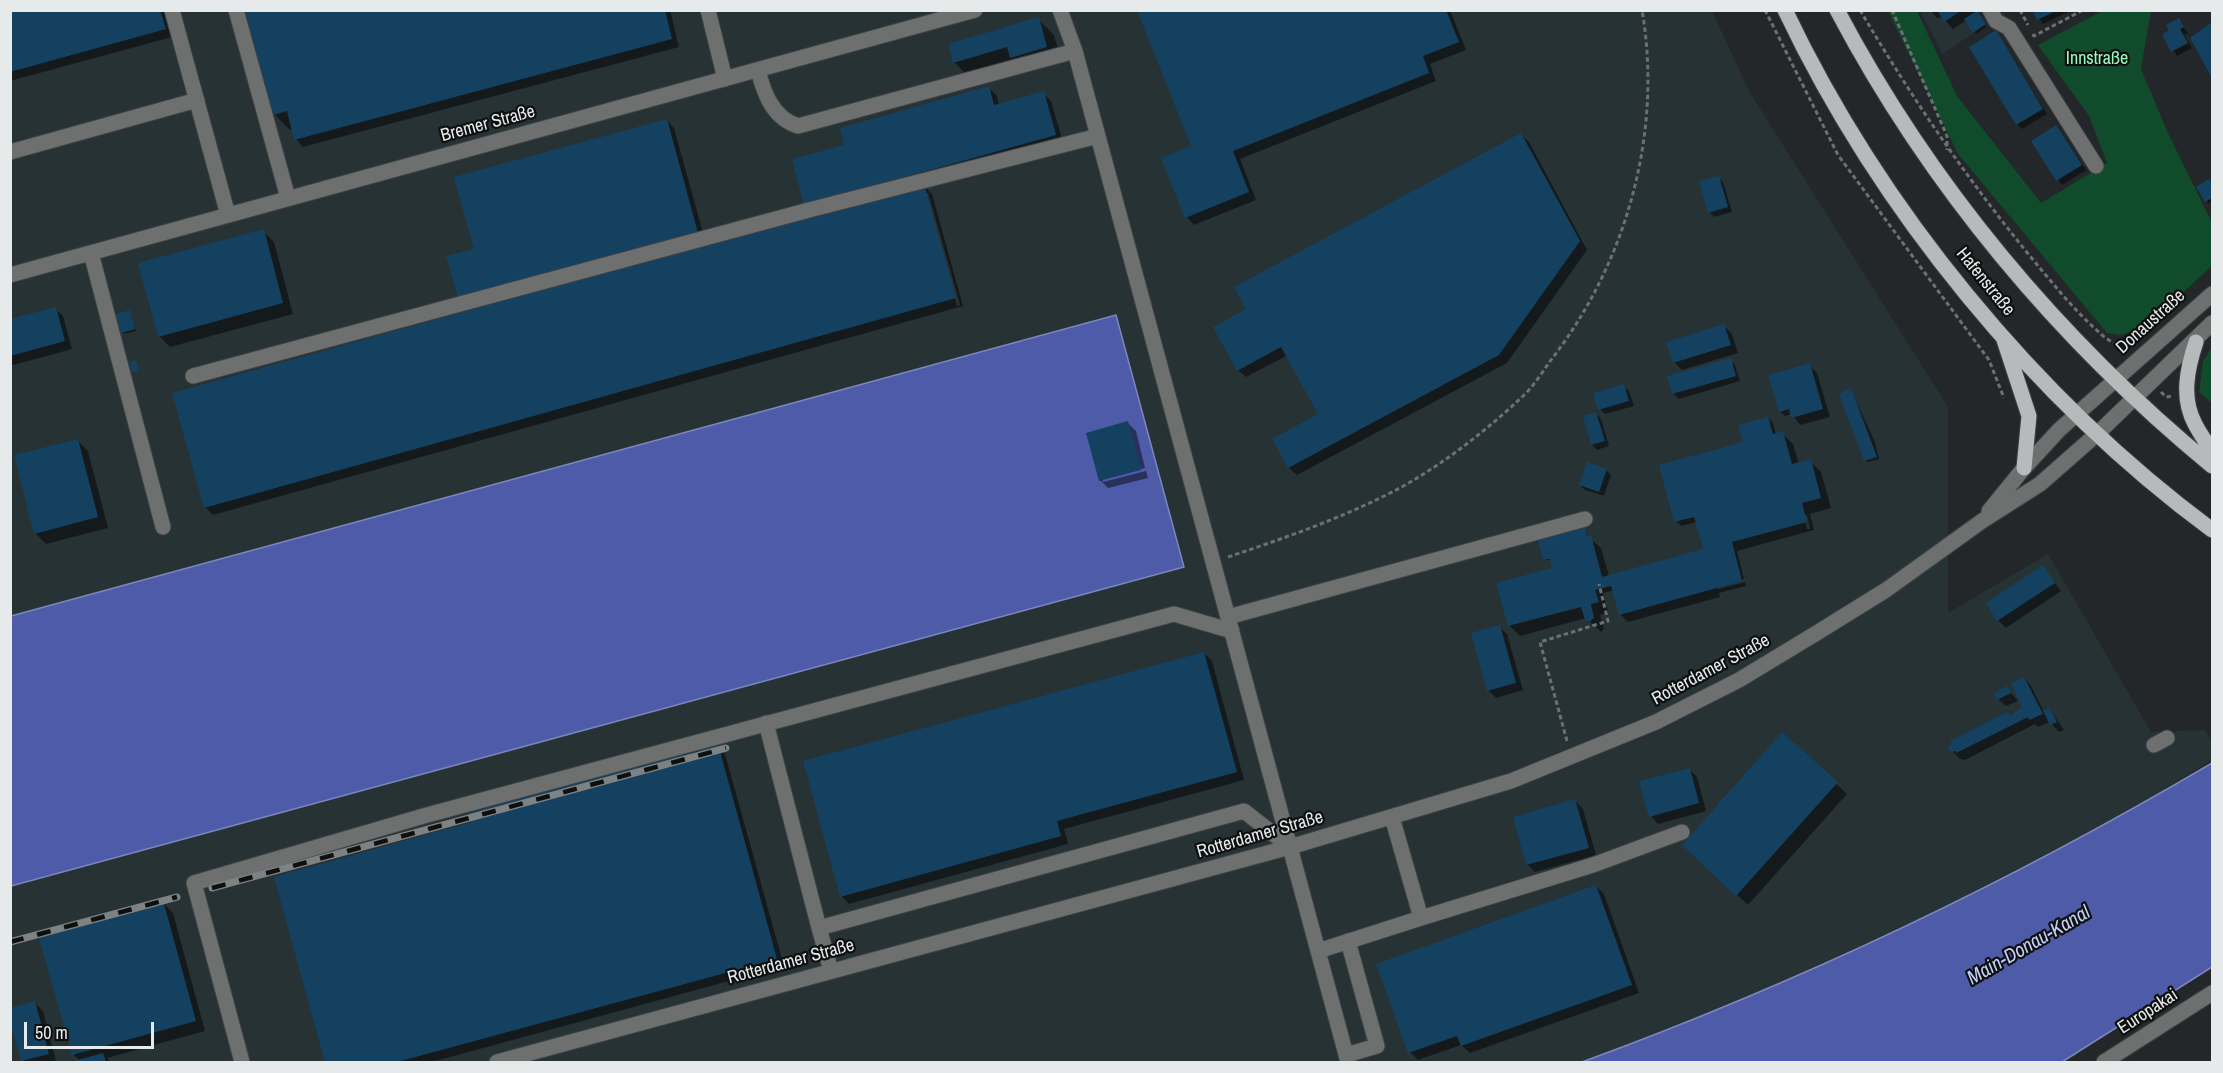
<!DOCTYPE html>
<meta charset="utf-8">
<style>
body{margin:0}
#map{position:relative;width:2223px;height:1073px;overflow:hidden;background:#232729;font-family:"Archivo Narrow",sans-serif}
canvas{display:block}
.frame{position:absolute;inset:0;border:12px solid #e7eaeb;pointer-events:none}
.scale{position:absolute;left:24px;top:1022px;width:130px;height:27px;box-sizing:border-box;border:3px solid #e7eaeb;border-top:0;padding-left:8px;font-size:18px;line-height:21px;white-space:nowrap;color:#e7eaeb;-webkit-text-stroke:4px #0e1010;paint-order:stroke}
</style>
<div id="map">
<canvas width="2223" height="1073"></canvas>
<div class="frame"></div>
<div class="scale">50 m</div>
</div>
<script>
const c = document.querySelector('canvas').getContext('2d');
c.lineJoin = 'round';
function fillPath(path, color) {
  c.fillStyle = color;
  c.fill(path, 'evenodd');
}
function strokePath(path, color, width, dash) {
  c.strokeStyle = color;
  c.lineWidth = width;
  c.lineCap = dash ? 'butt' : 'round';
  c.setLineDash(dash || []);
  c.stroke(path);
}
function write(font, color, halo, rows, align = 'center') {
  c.font = font + ' "Archivo Narrow",sans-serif';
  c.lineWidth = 4.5;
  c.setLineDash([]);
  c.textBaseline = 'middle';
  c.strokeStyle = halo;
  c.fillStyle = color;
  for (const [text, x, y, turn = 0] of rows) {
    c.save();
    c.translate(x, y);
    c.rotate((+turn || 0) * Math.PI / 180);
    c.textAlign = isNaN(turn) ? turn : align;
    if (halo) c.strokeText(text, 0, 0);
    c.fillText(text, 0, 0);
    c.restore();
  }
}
fillPath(new Path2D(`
 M10,11h1702l37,80 199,316v206l100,-59 103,178 54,-2 7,14v16l-88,54 -186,96 -181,83 -175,69h-1571z
 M1920,11h56l-11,8 8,14 -30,21z`), '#273235');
fillPath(new Path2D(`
 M1888,11h29l40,85 84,107 66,-40 -18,-47 -51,-71 64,-34h49l-10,58 27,64 44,90v43l-69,63 -24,6 -12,-2 -149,-179z
 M2212,347v56l-13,-11 4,-31z`), '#104b2b');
const water = new Path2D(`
 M1116,315l68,252 -1173,319v-270z
 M2212,763v204l-150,95h-480c219,-80 430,-181 630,-299z`);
fillPath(water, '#4e5ba8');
strokePath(water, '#7c86bc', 1.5);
fillPath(new Path2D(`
 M10,10h155l7,27 -162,44z
 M246,10h424l9,37 -376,100 -7,-8 -3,-10 -3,1 -16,-16z
 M1139,10h311l16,40 -36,14 6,17 -196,78 16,41 -62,25 -7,-8 6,-70z
 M1930,10h48l-1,4 9,13 -10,7 -9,-14 -14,9 -11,-12 -5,1z
 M2034,10h38l-29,14z
 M1038,19l16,16 8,27 -35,11 -9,-9 -48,14 -16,-16z
 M2178,20l10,13 -4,2 8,13 -15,8 -13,-21 7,-4z
 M2212,23v52l-20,-37z
 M1996,32l51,82 -25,15 -5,-5z
 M989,88l8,8 2,9 44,-12 8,8 12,41 -257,62 40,-58z
 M666,120l8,8 31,112 -229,10z
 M2056,127l30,43 -24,15 -29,-43z
 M1521,135l8,7 58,108 -80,113 -210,112 -8,-7 -15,-28 46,-25 -32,-60 -42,22 -8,-7 10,-61z
 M1718,177l5,5 9,30 -18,5 -5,-5z
 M2211,183l1,18 -3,3 -11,-16z
 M924,186l8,8 31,112 -750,209 -8,-8zM925,193h3l32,112 -3,1z
 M263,231l11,11 19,72 -123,33 -11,-11z
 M55,308l8,8 9,33 -62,17v-45z
 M130,312l6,19 -12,3 -2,-2z
 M1724,326l8,8 6,19 -56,17 -8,-8z
 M1730,360l5,5 5,16 -61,18 -5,-5 -5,-17z
 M1809,365l8,8 13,44 -30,8 -8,-11 -7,2 -5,-5z
 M1624,386l5,5 5,15 -29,8 -5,-5z
 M1851,390l24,52 4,17 -11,3 -3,-2z
 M1596,414l5,5 8,27 -12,4 -5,-5 -8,-28z
 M1768,418l5,5 3,12 6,-2 11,11 6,20 11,-3 11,11 10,36 -21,6 4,16 -77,21 7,28 -26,7v3l27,-7 1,4 -27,7 1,4 -92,25 -8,-8 -6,-24 -11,3 5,19 -8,3 4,14 -3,3 -15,-14 -66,18 -10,-10 -12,-42 56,-15 -2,-9h-7l39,-31 4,8 13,11 8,28 97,-21 -9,-33 -16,4 -5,-5zM1804,515h3l3,14h-3z
 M1128,423l8,8 9,37 -42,10v4l43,-11 2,7 -40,10 -8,-8z
 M77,440l11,11 20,77 -62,16 -11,-11z
 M1606,470l5,5 -7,21 -19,-6 -5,-5z
 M2043,567l18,24 -55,37 -8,-8z
 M1499,627l8,7 16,56 -27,8 -8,-8z
 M1204,653l8,8 32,119 -180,49 4,15 -219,60 -8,-8z
 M2024,678l7,8 13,26 6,-3 14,21 -5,2 -9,-10 -12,5 -3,-3 -70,36 -5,-1 -8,-8 72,-44z
 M2007,688l11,13 -12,5 -8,-7z
 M1782,734l65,60 -99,111 -54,-50z
 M717,746l8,8 59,212 -352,96h-105l-51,-184 198,-55z
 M1689,769l8,8 9,34 -48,13 -7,-8z
 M1575,801l8,8 13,46 -61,17 -8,-8z
 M1596,886l8,8 35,99 -169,60 -9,-8 -43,15 -8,-8 -32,-87z
 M162,902l11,11 32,118 -98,27 4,4h-37l6,-1 -7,-7z
 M35,1003l8,8 13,50h-33z`), '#0007');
fillPath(new Path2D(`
 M10,10h150l6,19 -156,43z
 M245,10h420l7,29 -378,101 -7,-29 -14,4z
 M1137,10h309l13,32 -36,14 6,17 -196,78 16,41 -64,26 -24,-60 30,-12z
 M1937,10h25l-18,12z
 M2032,10h26l-21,10z
 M1977,11l9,13 -13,9 -9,-14z
 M1039,17l8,30 -37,11 -3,-11 -54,16 -5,-19z
 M2179,18l5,9 -4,2 8,14 -17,9 -9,-17 7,-5 -3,-5z
 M2212,22v56l-22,-40z
 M1996,30l47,79 -27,16 -47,-78z
 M989,86l5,19 50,-14 12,44 -252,70 -12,-46 52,-14 -4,-17z
 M667,119l31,114 -240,65 -12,-42 28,-7 -20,-72z
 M2056,125l26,40 -26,16 -25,-40z
 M1521,133l59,108 -81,114 -211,113 -16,-29 46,-25 -37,-67 -44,24 -24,-44 33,-18 -12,-22z
 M1719,176l9,31 -20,6 -9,-32z
 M2209,179l3,5v14l-7,4 -9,-15z
 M924,184l32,114 -752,210 -32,-115z
 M264,229l19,74 -125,34 -20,-74z
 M56,307l9,34 -55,15v-37z
 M130,310l5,19 -14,4 -5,-19z
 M1724,324l7,21 -58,18 -7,-21z
 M1731,358l5,18 -64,18 -5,-18z
 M136,360l3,10 -7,2 -3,-10z
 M1810,363l13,46 -32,9 -2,-9 -10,3 -11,-37z
 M1624,384l5,17 -31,9 -5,-17z
 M1851,388l26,69 -13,4 -25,-67z
 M1596,412l9,29 -14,4 -8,-29z
 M1768,417l5,17 10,-3 9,33 19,-5 10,39 -19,5 5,19 -75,20 10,39 -123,34 -8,-29 -16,4 4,12 -8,2 3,14 -4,4 -5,-2 -4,-13 -73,19 -12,-43 56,-15 -2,-9 -7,1 -5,-20 47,-13 2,9 4,-1 11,42 101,-28 -9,-32 -20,5 -15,-57 84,-23 -5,-17z
 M1128,421l13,49 -42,11 -13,-48z
 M78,439l20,78 -64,17 -20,-79z
 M1587,462l20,7 -8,23 -20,-7z
 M2043,565l12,18 -58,38 -11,-18z
 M1500,625l16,58 -29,8 -16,-58z
 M1204,652l33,120 -180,49 4,15 -221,61 -37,-136z
 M2024,677l19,37 -14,6 -1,-3 -72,36 -1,-2 -4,1 -3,-6 4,-2 -2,-3 57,-29 3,4 12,-9 -11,-24z
 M2007,686l4,7 -14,7 -3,-7z
 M2050,708l7,14 -7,3 -7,-14z
 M1782,732l56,50 -102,114 -54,-51z
 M718,744l59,215 -380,103h-72l-51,-185 198,-55 -3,-10z
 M1690,768l9,35 -50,14 -10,-36z
 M1575,799l14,49 -63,17 -13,-48z
 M1596,885l36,100 -171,61 -4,-10 -49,17 -32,-89z
 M163,900l33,121 -124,34 -34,-121z
 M35,1001l14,53 -28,7 -11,-39v-14z
 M103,1053l3,9h-36z`), '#154161');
const minor = new Path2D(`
 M172,10l56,205
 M236,10l52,188
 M708,10l17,69
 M1060,10l15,41 273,1011
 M1990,10l6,11 13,7 87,138
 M758,70c6,24 15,48 40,56l277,-75
 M10,152l187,-52
 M91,253l72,274
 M10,275l965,-265
 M193,376l616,-166 289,-74
 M1989,511l35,-43 35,-38 153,-136
 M1228,617l357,-98
 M766,723l53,205
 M2154,745l13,-7
 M1392,817l29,101 172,-53 89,-33
 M1318,951l103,-33
 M831,971l-12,-43 425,-117 46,36
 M1346,1055l31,-9 -29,-105
 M242,1062l-48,-179 233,-68 747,-201 58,17
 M497,1062l793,-215 221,-66 145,-59 83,-42 76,-46 71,-44 96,-69 58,-37 58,-51 114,-110
 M2104,1062l108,-69`);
const major = new Path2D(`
 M1785,10c95,200 250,389 427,520
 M1837,10c93,176 222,330 375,456
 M2004,340l25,76 -5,52
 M2196,342c-9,27 -15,56 -1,82 5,10 12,19 17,28`);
strokePath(minor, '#3e4244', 17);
strokePath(major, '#3e4244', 17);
strokePath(new Path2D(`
 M1765,10l73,145 151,205 15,38
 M1860,10c59,100 120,188 195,276 14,17 31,35 47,49 8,7 16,9 22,17
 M1892,10l55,126v14
 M2020,10l8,15
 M2033,34l1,2 49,-26
 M2161,392l5,5 7,-1
 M1228,557c57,-19 114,-39 168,-67 45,-24 90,-59 127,-94 12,-11 21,-27 31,-40 73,-96 109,-225 88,-346
 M1567,741l-27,-99 68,-21 -9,-37`), '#6d7072', 3, [4.5, 3]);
strokePath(minor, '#6e7070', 15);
strokePath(major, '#b6baba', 15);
const rail = new Path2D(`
 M212,888l514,-140
 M10,942l167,-45`);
strokePath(rail, '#7e8283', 7);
strokePath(rail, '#0e1010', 4.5, [14]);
write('18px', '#9efbbf', '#0e1010', [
 ["Innstraße",2097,59]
]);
write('18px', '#e7eaeb', '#0e1010', [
 ["Bremer Straße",488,124,-15],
 ["Hafenstraße",1985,282,51],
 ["Donaustraße",2151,322,-42],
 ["Rotterdamer Straße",1711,670,-28],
 ["Rotterdamer Straße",1260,835,-16],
 ["Rotterdamer Straße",791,962,-15],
 ["Europakai",2148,1012,-33]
]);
write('italic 20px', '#c4cef9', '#0e1010', [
 ["Main-Donau-Kanal",2029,946,-30]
]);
</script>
